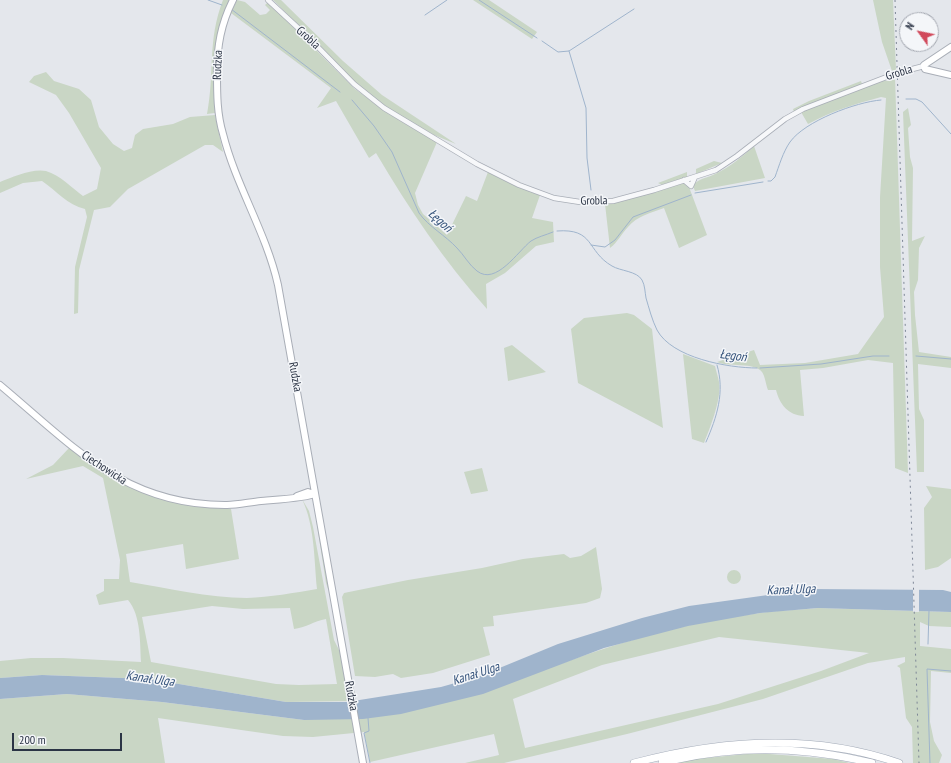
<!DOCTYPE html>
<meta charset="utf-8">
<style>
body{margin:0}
#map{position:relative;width:951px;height:763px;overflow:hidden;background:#e4e7ec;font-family:"PT Sans Narrow",sans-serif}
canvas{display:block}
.north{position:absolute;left:899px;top:12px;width:40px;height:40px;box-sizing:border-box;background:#f4f6f9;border:1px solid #a4a8b1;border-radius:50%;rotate:303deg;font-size:11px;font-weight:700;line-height:16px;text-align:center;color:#2b3445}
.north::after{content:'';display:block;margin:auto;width:14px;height:18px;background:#d1495b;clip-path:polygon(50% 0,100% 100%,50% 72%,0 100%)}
.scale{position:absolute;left:12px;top:733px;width:110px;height:18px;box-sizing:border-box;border:2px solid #2b3445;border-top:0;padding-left:5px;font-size:12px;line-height:14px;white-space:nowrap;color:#2b3445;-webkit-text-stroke:3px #f4f6f9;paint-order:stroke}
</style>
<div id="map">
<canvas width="951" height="763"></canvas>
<div class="north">N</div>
<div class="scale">200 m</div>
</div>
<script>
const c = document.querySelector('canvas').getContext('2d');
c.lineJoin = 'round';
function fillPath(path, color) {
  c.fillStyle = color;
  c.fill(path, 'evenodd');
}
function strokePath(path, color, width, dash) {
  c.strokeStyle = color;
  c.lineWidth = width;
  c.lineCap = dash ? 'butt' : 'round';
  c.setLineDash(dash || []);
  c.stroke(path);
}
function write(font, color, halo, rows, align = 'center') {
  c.font = font + ' "PT Sans Narrow",sans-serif';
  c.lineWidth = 3;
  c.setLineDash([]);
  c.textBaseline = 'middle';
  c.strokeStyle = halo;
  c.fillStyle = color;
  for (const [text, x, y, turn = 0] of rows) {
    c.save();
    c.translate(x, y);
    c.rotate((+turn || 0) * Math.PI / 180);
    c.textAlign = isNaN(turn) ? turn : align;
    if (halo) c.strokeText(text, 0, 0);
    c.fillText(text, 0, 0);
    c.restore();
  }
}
fillPath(new Path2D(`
 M223,0h7c-19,35 -15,75 -15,113l-8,1c8,-41 0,-73 16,-114z
 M237,0l8,2 15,13 6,-1 4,-4 -5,-5 3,-3 87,87 36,26 46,27 -22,51 3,12 5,9 24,21 19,-39 11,5 11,-29 52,23 -8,23 21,4 1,20 -18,4 -31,27 -19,11 1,25c-43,-48 -78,-100 -111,-156l-7,5 -33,-57 -19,7 14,-20 -100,-75z
 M273,0h8l62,61 39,34 74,49 -22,-9 -44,-25 -36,-27 -30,-33z
 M473,0h16l48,32 -5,7z
 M873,0h20l3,70 -4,1 -10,-29z
 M46,72l8,9 25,8 12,11 8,27 14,17 11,7 8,-3 3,-13 8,-6 30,-5 17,-7 25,-2 8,37 -10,-7h-8l-77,44 -18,18 -16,3 -15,60 -1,43 -4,1 1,-47 12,-50 -2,-8c-18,-4 -28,-18 -43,-28l-19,2 -23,10v-11c12,-5 33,-14 46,-11 14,4 26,17 37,25l14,-7 4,-21 -32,-55 -13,-18 -27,-13 5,-6z
 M895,77l13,396 -13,-5 -2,-105 -25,-3 -45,8 -23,2 4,46c-16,-1 -24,-11 -28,-26h-8c-2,-5 -3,-14 -6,-18 -7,-10 -34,-5 -45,-10l37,-12 6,15 45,-2 53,-9 26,-37 -4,-50v-70l6,-99 -5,-1c-26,7 -49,14 -73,27l-7,-12 81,-32 5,1z
 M861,81l1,3 -68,28 -1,-3 16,-8z
 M908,108l3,17 -3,3 2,29 3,11 -1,73 13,-5 -6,12 -1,32 -4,12 1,23 4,37 32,5v11l-33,-4 1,45 5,11v52h-7l-14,-360z
 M754,146l11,32 -70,13 -2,-5c5,-8 15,-8 22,-12 15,-7 27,-17 39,-28z
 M714,161l8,2 -26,11v-5z
 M687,172v5l-25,8 -4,-2z
 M685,182l4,5 18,48 -28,13 -15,-40c-13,5 -27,8 -36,19 -7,7 -10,15 -18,21l-5,-44z
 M627,313l7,2 18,14 11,99 -85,-45 -7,-54 13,-11z
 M512,345l34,27 -38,9 -4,-33z
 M683,354l32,12c1,5 3,10 4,16 3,16 -9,46 -15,61l-12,-4z
 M69,448c55,43 92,57 162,61l8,50 -53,10 -3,-25 -57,10 4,28c38,6 78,16 117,16 23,-1 47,-5 70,-9 -3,-29 -2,-63 -15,-90l7,12 4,16 21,113 7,14 6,30h6l3,17 -70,1 -137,-23 -107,-4 -42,3v-17l31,-3h32l78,4c-1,-19 0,-47 -13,-62l-29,5 -3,-10 8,-4v-12h15l1,-19 -17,-82 -20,-12 -57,13 27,-14zM212,606l31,3 47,-1 4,21c11,-1 20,-8 32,-10l11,65 -38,1 -23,-1 -125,-22 -9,-45z
 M482,468l6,23 -17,3 -7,-22z
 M926,486l25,3v69l-13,9 -13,3 -1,-62 8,-11z
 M314,506l15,82 -1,1 -2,-6z
 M596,547l6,42 -2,9 -14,5 -93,13 1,10 -11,1 7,28 -57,18 -32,5 -8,-4 -18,3 -20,-1 -13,-79 2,-4 64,-13 74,-12 41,-9 41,-5 6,4 11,-2z
 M727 577a7 7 0 1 1 14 0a7 7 0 1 1-14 0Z
 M818,608l133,4v15l-22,-1 -9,-4v24l31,3v24l-20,-2 -1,51 4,19 8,14 -3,8h-26l-1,-36 -6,-9 -6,-50 -3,-2 8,-4v-5l-37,6 -105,36 -136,35 -123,29h-39l34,-8 -5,-21 -124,28 -6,-30 -51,5 -30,-1 -125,-18 7,45h-165v-64l67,-5 95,8 142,18 259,-57c63,-23 130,-42 197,-50 19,-3 39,-3 58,-5zM719,637l150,16 -48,18 -103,33 -193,44 -12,-49 89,-34z
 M757,753l76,6 17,4h-179l14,-3z`), '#c9d6c5');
fillPath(new Path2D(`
 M811,589l132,1 8,2v20l-133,-4 -58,5 -72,13 -84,22 -121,46 -82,20 -38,5 -59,1 -142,-18 -95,-8 -67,5v-21l42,-3 107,4 137,23h61l94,-15 39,-11 78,-32 84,-26 47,-12z`), '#9fb4cc');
fillPath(new Path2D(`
 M913,588h6v24h-6z`), '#e4e7ec');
strokePath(new Path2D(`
 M208,0l14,5
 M479,0l58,38
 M231,9l109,83
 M425,15l22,-15
 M542,41l16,11 11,-1 65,-42
 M569,51l17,57 1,50 4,32
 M906,99h10l6,3 29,32
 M352,100l22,26 18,26 27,61c10,14 26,22 38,35 7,7 12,17 20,23 19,15 41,-20 54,-30 6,-4 15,-6 22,-9
 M768,181h3l4,-4c4,-11 8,-25 15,-35 15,-21 66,-40 91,-42
 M695,193l68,-11
 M557,231c38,-3 29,20 55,35 8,5 25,5 30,14 3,5 3,13 4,18 3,10 6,22 11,32 15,28 71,38 100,38
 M591,245l14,2 10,-7 18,-23 58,-22
 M916,356l35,3
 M760,368l61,-4 52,-8h16
 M706,442c11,-25 19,-50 11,-77
 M928,644l1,-33
 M368,718l1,13 -5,2 6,30
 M930,763l-3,-94 24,2`), '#9fb4cc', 1);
const street = new Path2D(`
 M268,0l42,39 44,45 30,24 93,56 42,21 35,13 26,4 33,-1 41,-11 62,-20 21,-14 48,-37 18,-10 94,-36 27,-7
 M684,180l7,6 4,-9`);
const secondary = new Path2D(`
 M233,0c-12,24 -16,46 -16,73 0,21 0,41 6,61 13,52 43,98 55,151l85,478
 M951,47l-27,18 1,4 26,6
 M0,385c73,61 125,121 227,120 11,0 23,-3 34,-4 10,-1 47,-3 53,-7
 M297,496l11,-4 6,2`);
const primary = new Path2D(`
 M634,763c86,-23 179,-30 265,0
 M662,763c69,-18 141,-17 210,0`);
strokePath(street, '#a9aeb7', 6);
strokePath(secondary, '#a9aeb7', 8);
strokePath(primary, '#a3abb8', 8);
strokePath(street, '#f7f8fa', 4.5);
strokePath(secondary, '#fff', 6);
strokePath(primary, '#fff', 7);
strokePath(new Path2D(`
 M895,0l24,763`), '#7d8696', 1, [2, 4]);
write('12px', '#2b3445', '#f4f6f9', [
 ["Grobla",308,38,42],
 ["Rudzka",218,65,-88],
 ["Grobla",899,73,-17],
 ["Grobla",594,201,-1],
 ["Rudzka",295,377,80],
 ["Ciechowicka",104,468,33],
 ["Rudzka",351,696,80]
]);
write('italic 13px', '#34527a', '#f4f6f9', [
 ["Łęgoń",440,221,42],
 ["Łęgoń",733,356,7],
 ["Kanał Ulga",791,590,-2],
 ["Kanał Ulga",476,674,-18],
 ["Kanał Ulga",150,679,8]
]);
</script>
